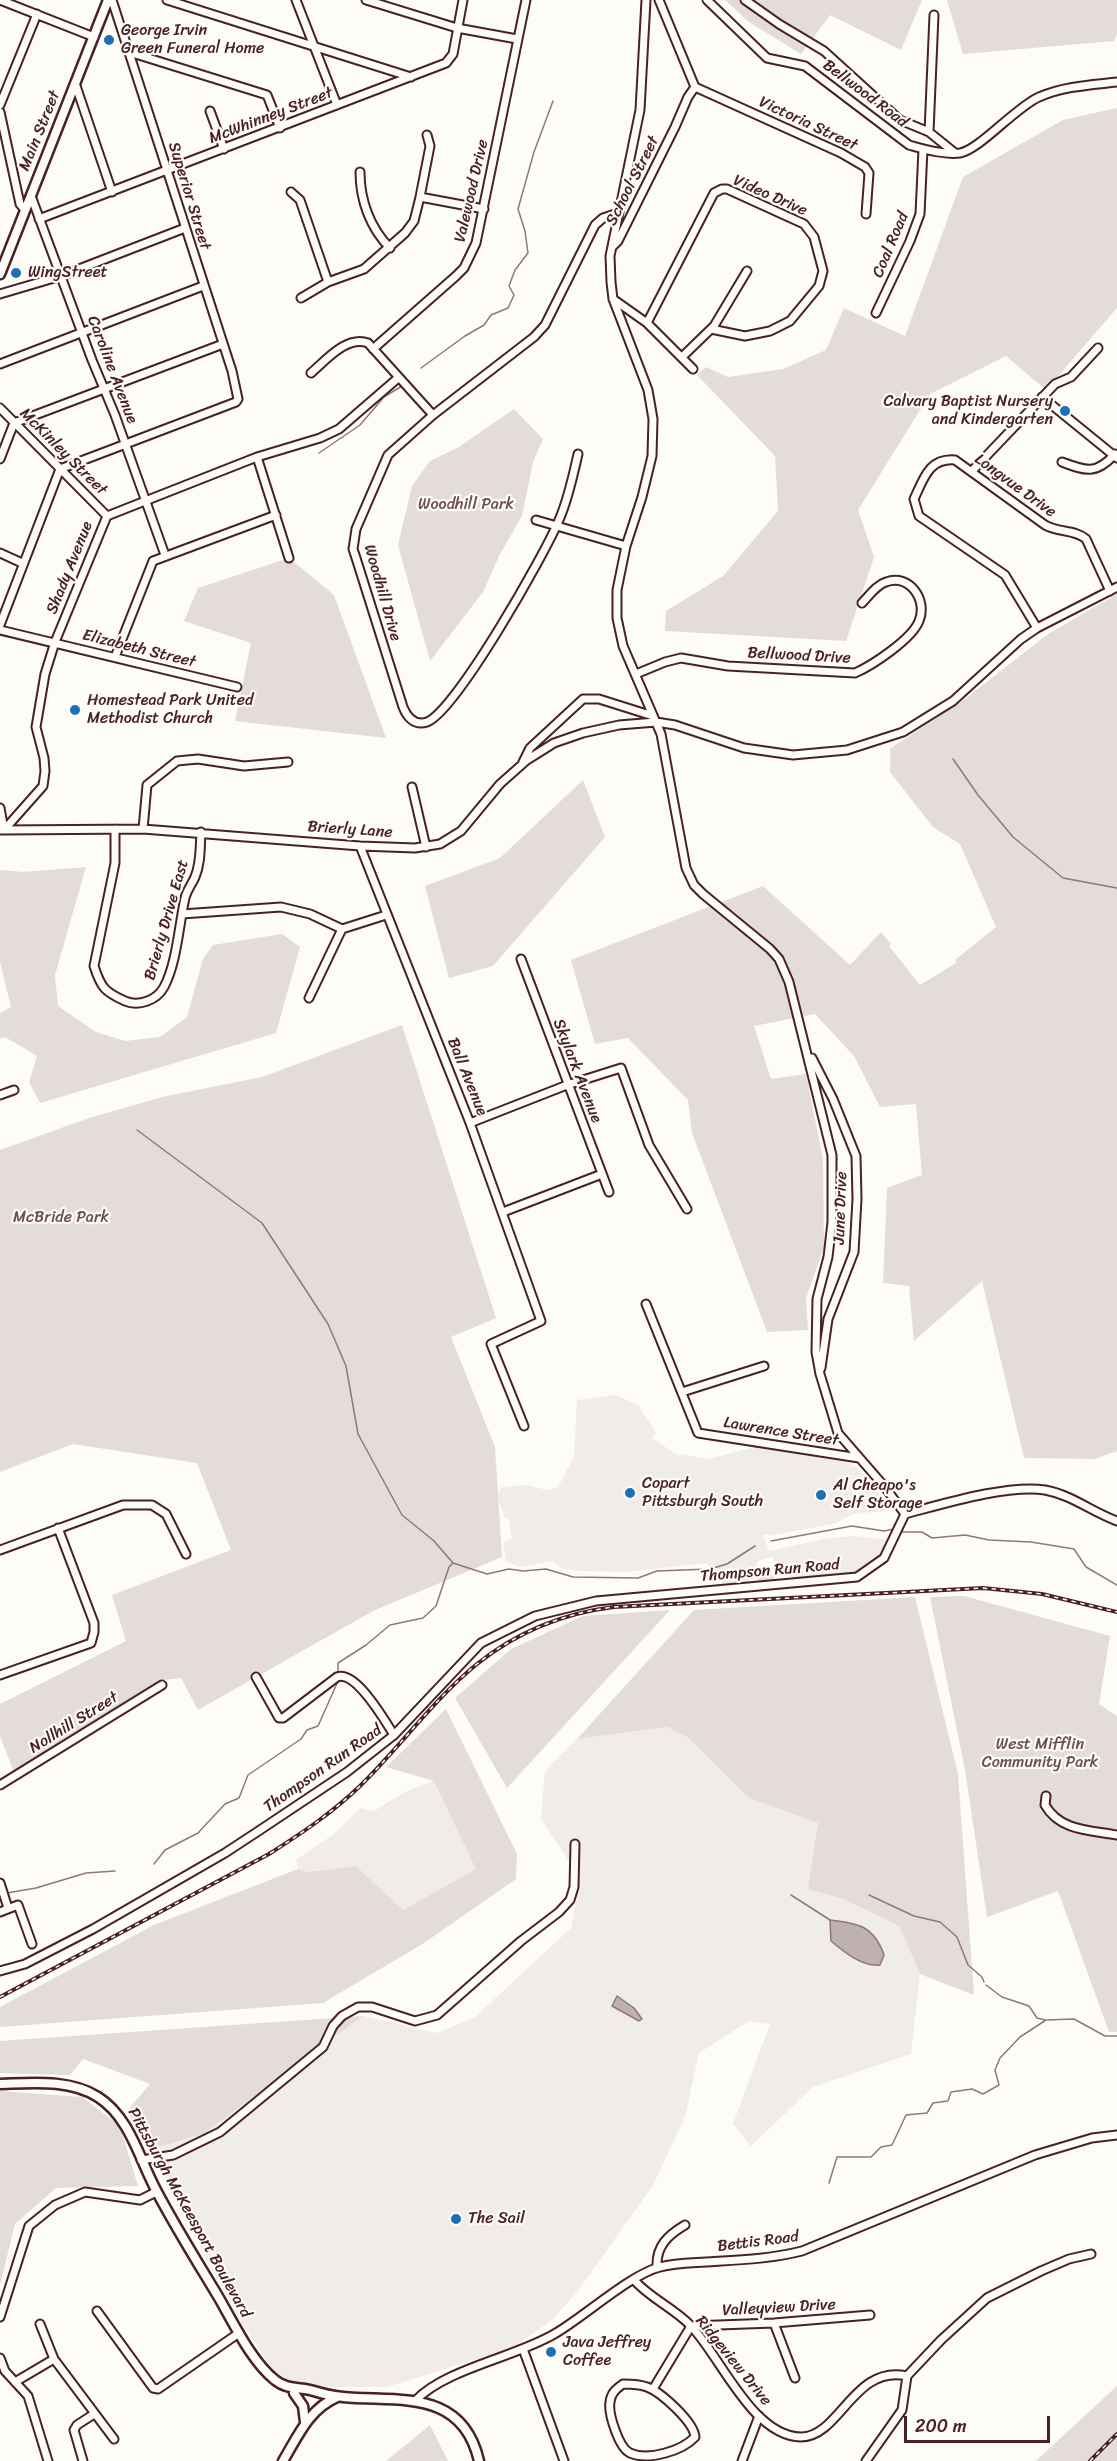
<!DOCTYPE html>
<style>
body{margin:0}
#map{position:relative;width:1117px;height:2461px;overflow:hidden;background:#fdfcf7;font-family:Sriracha,sans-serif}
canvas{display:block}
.scale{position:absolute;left:904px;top:2416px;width:146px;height:27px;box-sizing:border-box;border:3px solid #4a1f2b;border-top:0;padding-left:8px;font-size:18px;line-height:21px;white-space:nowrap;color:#4a1f2b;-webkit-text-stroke:4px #fdfcf7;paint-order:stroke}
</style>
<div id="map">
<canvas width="1117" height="2461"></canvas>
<div class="scale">200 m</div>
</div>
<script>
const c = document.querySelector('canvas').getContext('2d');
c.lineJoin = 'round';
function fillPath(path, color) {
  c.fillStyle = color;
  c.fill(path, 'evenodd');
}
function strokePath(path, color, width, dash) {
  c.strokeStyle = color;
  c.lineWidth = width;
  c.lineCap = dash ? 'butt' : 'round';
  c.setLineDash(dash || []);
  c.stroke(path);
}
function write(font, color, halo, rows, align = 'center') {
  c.font = font + ' Sriracha,sans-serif';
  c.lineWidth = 4.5;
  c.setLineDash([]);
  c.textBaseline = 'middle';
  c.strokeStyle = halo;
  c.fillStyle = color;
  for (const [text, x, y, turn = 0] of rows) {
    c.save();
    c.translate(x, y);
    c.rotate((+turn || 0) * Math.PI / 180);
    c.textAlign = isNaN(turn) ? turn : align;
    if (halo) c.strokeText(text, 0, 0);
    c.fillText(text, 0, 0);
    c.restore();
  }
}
fillPath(new Path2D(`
 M616,1395l22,10 18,28 -3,5 26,19 1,-3 29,5 49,-13 87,16 11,5 38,43 -42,4 -15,9 -68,13 -1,-2 -5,1 6,16 54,-12 30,-3 37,4 -8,12 -14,14 -18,9 -55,5 -15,-10 -8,-13 -14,4 -11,23 -25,2 -1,-9 -15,-14 -79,9 -47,-1 -19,-3 -9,-7 -31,6 -15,-5 -3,-19 9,-5 -4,-20h-3l-8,-22 5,-9 25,-2 20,5 11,-3 16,-30 3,-57z
 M667,1727l20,10 62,61 69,25 -9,65 32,10 58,28 21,48 -9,80 -98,33 -62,59 -18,-22 37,-100 -21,-3 -50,32 -14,64 -32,68 -75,106 -26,29 -40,28 -125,39h-76l-23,-5 -11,-7 -35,-51 -94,-174 55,-16 160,-118 74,17 38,-16 96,-89 9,-50 -39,-59 4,-48 32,-32z
 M434,1780l43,89 -74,41 -47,-44 -49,6 -9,-3 -2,-9 38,-26 26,-26 14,3 31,-19z`), '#f0ece8');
fillPath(new Path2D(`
 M725,0h197l-21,50 -71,-35 -29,39 -52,-32z
 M947,0h170v34l-3,7 -151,13z
 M1117,108v200l-71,82 -40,-34 -76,38 -72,116 16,47 -28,84 -181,-10 1,-20 57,-35 55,-65 -3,-55 -78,-81 9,-8 22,10 55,-8 43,-19 18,-42 61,28 58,-159 100,-57z
 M514,409l29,30 -10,23 -11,54 -23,40 -16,36 -53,69 -32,-116 14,-59 18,-25 29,-14z
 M289,558l45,37 52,143 -151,-17 16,-78 -67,-22 14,-33z
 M1117,594v857l-23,8 -70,-1 -42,-177 -68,60 -5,-55 -26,-3 4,-95 35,-13 -6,-71 -36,3 -26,-51 -39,-42 -61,12 17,53 35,-5 17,85 1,88 -18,51 2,32 -41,2 -75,-199 -4,-33 -60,-62 -33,6 -24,-84 192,-74 87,79 31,-33 10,12 -2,2 31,39 36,-22 -1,-3 41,-33 -36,-83 -27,-17 -43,-55v-23l75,-50 83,-65z
 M583,780l22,57 -112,129 -44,12 -24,-92 75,-28z
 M86,867l-31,108 3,31 38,26 29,9 35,-4 27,-20 16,-58 10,-14 69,-11 18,13 -24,86 -236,70 -11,-21 8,-26 -32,-19 -5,2v-26l11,-6 -11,-45v-92l23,2z
 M402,1025l94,293 -45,19 44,110 7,110 -129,54 -175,99 -17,-32 -17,2 -149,95 -15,-39v-32l126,-63 -14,-46 119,-45 -34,-87 -124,-19 -73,28v-322l89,-32 73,-21 100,-20z
 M764,1566h3l8,14 -2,2 -15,3 -2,-3z
 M964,1596l146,40 -11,68 18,12v316h-8l-51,-141 -71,26 -22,-147 -35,-173z
 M915,1597l43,177 16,221 -54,-21 -21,-48 -58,-28 -33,-9 10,-66 -69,-25 -62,-61 -20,-10 -90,12 117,-129z
 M670,1610l-163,178 -52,-90 56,-49 72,-33z
 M446,1709l71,145 -1,25 -92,64 -101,60 -323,24v-20l154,-82 144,-56 10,3 48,-6 47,44 73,-41 -42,-88 -48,-14z
 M363,2016l-160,118 -55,16 -21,-39 23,-27 -67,-25 -13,16 -70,-2v-32z
 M0,2091l82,6 38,29 18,60 -82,2 -41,36 -15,61z
 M1117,2386v75h-81l4,-4z
 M430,2425l18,36h-62z`), '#e3dcda');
const water = new Path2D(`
 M830,1920c28,3 44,6 54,35l-4,10c-18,2 -36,-13 -49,-24z
 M617,1996l17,12 8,11 -3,2 -27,-15z`);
fillPath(water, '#c0b1b1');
strokePath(water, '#91777b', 1.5);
strokePath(new Path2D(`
 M421,368l44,-32 19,-11 7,-10 17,-7 6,-13 -5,-9 6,-16 13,-17 -3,-22 -7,-22 16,-57 19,-51
 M319,453l41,-28 24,-28 18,-11
 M953,759l25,36 35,42 50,41 54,10
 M137,1130l125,93 66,101 18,42 12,68 44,81 32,26 19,22
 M902,1532h20l10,6 33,-3 24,5 42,2 43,7 12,18 31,18
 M771,1541l81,-15 32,5 10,-2
 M338,1674v-11l28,-18 24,-20 33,-7 13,-12 13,-39 4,-4 34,11 22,-5 14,2 23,-2 27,8 65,1 19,-7 53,-2 17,-5 28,-18
 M154,1864l11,-14 33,-17 27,-29 14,-6 9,-23 53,-36 6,-9 11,-4 21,-47
 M7,1893l29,-5 50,-15 29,-2
 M791,1895l39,25
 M869,1895l45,21 26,6 17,15 11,28 14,12 2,5
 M986,1985l16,12 27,9 8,12 8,2
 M829,2183l8,-26h34l10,-10 11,-2 14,-30 21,-2 6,-10 15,-2 3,-9 21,-3 11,5 16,-9 -4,-15 5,-12 20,-21 26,-17 28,-1 31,17h12`), '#91777b', 1.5);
const minor = new Path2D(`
 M0,0l94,37
 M167,0l244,77
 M296,0l41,105
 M366,0l91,28 60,11
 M646,0l-6,110 -30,146 1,26 2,17 35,91 5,29 -1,37 -10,41 -16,49 -9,44v28l6,28 38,88 25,134 8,17 9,9 67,55 9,10 10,23 43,173v67l-4,35 -11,42 -1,53 4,22 18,59 46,53 21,28
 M707,0l60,58 38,8 104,79c15,4 35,10 51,8 19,-3 56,-46 79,-56 25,-11 52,-12 78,-15
 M745,0l34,24 45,27 76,69 29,12 26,21
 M129,52l138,43 13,33
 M75,83l37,109
 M695,87l146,66 24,14 4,6 -3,41
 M0,105l37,-91
 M210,111l14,38
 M0,112l20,92 5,6
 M929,132l5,-117
 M360,172c0,28 10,56 30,76
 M291,192l9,8 28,82
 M31,196l61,164 23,55 50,140
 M420,197l64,12
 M39,219l407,-156 7,-9 10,-54
 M613,246l5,-5 57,-114 13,-30 7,-10 -36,-87
 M0,294l61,-18 124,-48
 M301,298l27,-16 36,-13 41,-36 9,-12 6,-24 10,-51 -3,-11
 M613,299l34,24 46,46
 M876,313l34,-72 10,-27 3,-65
 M647,323l67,-130 8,-4h5l77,35 10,13 9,34 -4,15 -29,35 -20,10 -25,5 -34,-7
 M373,349l83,-73 8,-8 12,-25 50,-243
 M682,357l32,-31 33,-55
 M0,364l203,-78
 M311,373c15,-13 36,-38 57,-30l65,72
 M1042,397l75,61
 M0,408l107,108
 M578,454c-5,22 -10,46 -19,66 -14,34 -103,191 -132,202 -13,4 -20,-5 -24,-15l-47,-149 -3,-9 3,-20 32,-74 45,-40 101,-78 11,-12 50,-100 8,-7 15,-5
 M257,457l32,101
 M0,459l14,-36 209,-79
 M1062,462c24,9 34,13 53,-8
 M972,471l83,-87 16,-7 27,-29
 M536,520l90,26
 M0,553l22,10
 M0,625l60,-156 176,-67 2,-3 -6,-28 -120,-371
 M1037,628l-32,-53 -86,-59 -5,-17c10,-21 15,-41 41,-39l90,65c14,8 29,4 41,14l24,52
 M0,630l237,57
 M115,657l38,-96 123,-46
 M636,674l29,-12 16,-4 47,8 127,7c18,-8 57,-34 64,-52 9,-21 -10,-48 -33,-39 -10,3 -17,14 -24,21
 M523,762l7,-14 53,-49h16l54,17
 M412,787l14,60
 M0,808l4,22
 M115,829v34l-21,103c7,22 11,26 31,35 14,6 32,-1 39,-14 13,-24 15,-63 21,-89 2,-8 7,-14 10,-21 6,-14 5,-30 6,-45
 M143,829l4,-44 30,-24 21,-2 46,7 44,-4
 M0,830l143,-1 217,17 55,2 25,-4 21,-13 39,-47 27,-24 27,-17 29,-10 36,-8 37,-3 19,3 69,23 49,7 54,-5 56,-18 50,-31 68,-62 16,-11 80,-41
 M4,830l39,-44 2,-15 -1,-13 -8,-31 9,-53 10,-32 52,-126 150,-59 63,-19 19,-9 59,-51
 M360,846l110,277 71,198 -50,23 33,82
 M182,914l99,-7 29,7 32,15 44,-14
 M521,959l88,233
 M309,998l33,-69
 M812,1058l21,41 23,57 1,43 -3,53 -26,67 -7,49
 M0,1095l14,-5
 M470,1123l97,-38 54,-17 28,77 38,64
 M503,1212l99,-38
 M646,1304l52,129 161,25
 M682,1392l82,-26
 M905,1514c38,-10 103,-30 140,-24 27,5 47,22 72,31
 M0,1550l123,-45h29l14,9 20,40
 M0,1675l91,-32 3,-11v-9l-36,-95
 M256,1677l23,41h4l54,-41c19,-7 48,44 57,58
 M0,1785l162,-100
 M1046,1796l-1,9c15,26 44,25 72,30
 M0,1883l8,25
 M0,1912l18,-7 14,39
 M0,1971l25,-7 68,-35 132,-76 32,-21 90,-60 47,-37 87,-92 54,-27 61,-15 261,-24 27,-19 21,-44
 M141,2160l32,-5 47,-23 103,-85 10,-21 9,-10 16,-9h14l43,14 22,-6 84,-74 38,-29 11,-12 4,-13 1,-43
 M657,2267c-1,-21 11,-32 28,-42
 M634,2280c17,19 40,28 57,46 30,31 61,110 110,111 39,0 53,-73 106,-61
 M97,2311l56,77 5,1 81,-56
 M0,2317l29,-91 26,-21 30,-13 55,8 16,-8
 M774,2323l21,55
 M40,2324l14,35 60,80
 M523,2349l41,112
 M0,2358l5,13 23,25 20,65
 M15,2382l39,-23
 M623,2384c8,0 16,0 24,3 14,5 47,35 48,50 -13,14 -47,24 -65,16 -11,-5 -22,-39 -20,-51 1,-9 6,-13 13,-18z
 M653,2389l38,-63 83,-3 96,-8
 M416,2400c31,-32 101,-43 140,-67 29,-17 75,-59 104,-66 15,-4 31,-4 46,-5 32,-2 64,-3 96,-11l233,-96 57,-17 25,-3
 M83,2461l-9,-31 3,-5 17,-11
 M742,2461l17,-45
 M866,2461l36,-51 5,-34 34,-36 46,-42 54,-27 28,-12 22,-5`);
const major = new Path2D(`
 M0,274l108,-274
 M0,2084c32,-1 70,-5 98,13 32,20 42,64 59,95 19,36 41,71 62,106 15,26 33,64 56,82 12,10 26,7 39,11 58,20 145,-17 165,70
 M294,2393l9,13 2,16
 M283,2461c15,-25 26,-52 54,-64`);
strokePath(minor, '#4a1f2b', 11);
strokePath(major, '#4a1f2b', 13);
strokePath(minor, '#fdfcf7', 7);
strokePath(major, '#fdfcf7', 8);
const rail = new Path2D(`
 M0,1997l269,-143c33,-21 63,-41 91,-68 40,-39 74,-87 117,-122 40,-32 87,-51 137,-57l369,-19 59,6 75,18
 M1090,2461l27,-27`);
strokePath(rail, '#4a1f2b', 4);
strokePath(rail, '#fdfcf7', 1.5, [4.5]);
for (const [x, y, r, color] of [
 [109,40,6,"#1f6fb2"],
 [16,273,6,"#1f6fb2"],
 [1065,411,6,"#1f6fb2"],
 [75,710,6,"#1f6fb2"],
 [630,1493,6,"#1f6fb2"],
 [821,1495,6,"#1f6fb2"],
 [456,2219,6,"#1f6fb2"],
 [551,2352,6,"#1f6fb2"]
]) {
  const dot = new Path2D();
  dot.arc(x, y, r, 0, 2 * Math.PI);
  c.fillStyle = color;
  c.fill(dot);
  strokePath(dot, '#fdfcf7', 2);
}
write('16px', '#4a1f2b', '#fdfcf7', [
 ["George Irvin",121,31],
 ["Green Funeral Home",121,49],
 ["WingStreet",28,273],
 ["Calvary Baptist Nursery",1053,402,"right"],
 ["and Kindergarten",1053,420,"right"],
 ["Homestead Park United",87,701],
 ["Methodist Church",87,719],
 ["Copart",642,1484],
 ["Pittsburgh South",642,1502],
 ["Al Cheapo's",833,1486],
 ["Self Storage",833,1504],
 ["The Sail",468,2219],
 ["Java Jeffrey",563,2343],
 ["Coffee",563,2361]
], 'left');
write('16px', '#4a1f2b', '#fdfcf7', [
 ["Bellwood Road",865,94,37],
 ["McWhinney Street",271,116,-21],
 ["Victoria Street",808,124,25],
 ["Main Street",40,131,-68],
 ["School Street",633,181,-63],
 ["Valewood Drive",472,191,-77],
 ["Superior Street",189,196,73],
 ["Video Drive",770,196,24],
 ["Coal Road",891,245,-67],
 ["Caroline Avenue",112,370,69],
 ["McKinley Street",63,452,45],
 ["Longvue Drive",1015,486,36],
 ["Shady Avenue",70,568,-68],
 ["Woodhill Drive",382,593,74],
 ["Elizabeth Street",139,649,14],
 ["Bellwood Drive",799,656,3],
 ["Brierly Lane",350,830,4],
 ["Brierly Drive East",167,920,-74],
 ["Skylark Avenue",577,1071,69],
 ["Ball Avenue",467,1077,68],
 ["June Drive",841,1208,-88],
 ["Lawrence Street",781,1432,9],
 ["Thompson Run Road",770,1571,-5],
 ["Nollhill Street",74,1723,-32],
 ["Thompson Run Road",323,1769,-35],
 ["Pittsburgh McKeesport Boulevard",189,2213,61],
 ["Bettis Road",758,2242,-7],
 ["Valleyview Drive",779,2308,-3],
 ["Ridgeview Drive",733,2361,51]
]);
write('16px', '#704e57', '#fdfcf7', [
 ["Woodhill Park",466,505],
 ["McBride Park",61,1218],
 ["West Mifflin",1040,1745],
 ["Community Park",1040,1763]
]);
</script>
